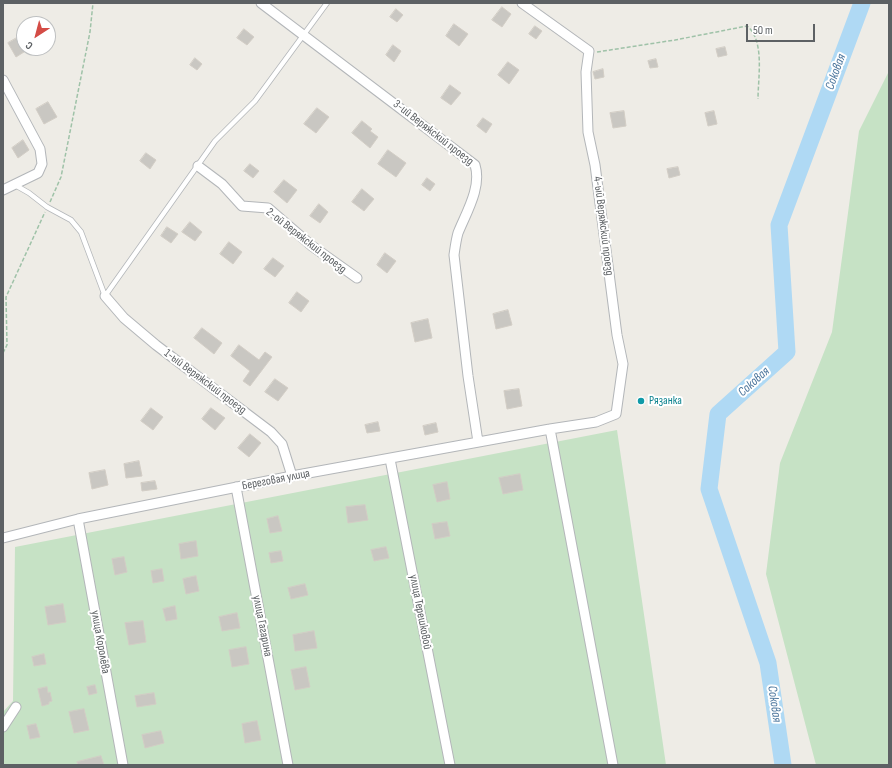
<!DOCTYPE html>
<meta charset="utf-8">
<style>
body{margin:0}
#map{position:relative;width:892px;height:768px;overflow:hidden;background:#eeece6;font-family:"Sofia Sans Condensed",sans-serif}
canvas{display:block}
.frame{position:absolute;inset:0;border:4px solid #5d6164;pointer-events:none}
.north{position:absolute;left:16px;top:16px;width:40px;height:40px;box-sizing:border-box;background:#fff;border:1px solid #bec0c1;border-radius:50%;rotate:216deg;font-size:11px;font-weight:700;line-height:16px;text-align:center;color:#5d6164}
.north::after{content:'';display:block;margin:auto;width:14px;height:18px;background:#d44c46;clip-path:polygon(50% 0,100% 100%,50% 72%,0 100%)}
.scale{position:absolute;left:746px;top:24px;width:69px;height:18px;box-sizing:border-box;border:2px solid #5d6164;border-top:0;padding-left:5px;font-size:12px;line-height:14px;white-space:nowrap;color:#5d6164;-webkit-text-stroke:3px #fff;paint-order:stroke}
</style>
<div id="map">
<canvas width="892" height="768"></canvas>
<div class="frame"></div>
<div class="north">С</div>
<div class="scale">50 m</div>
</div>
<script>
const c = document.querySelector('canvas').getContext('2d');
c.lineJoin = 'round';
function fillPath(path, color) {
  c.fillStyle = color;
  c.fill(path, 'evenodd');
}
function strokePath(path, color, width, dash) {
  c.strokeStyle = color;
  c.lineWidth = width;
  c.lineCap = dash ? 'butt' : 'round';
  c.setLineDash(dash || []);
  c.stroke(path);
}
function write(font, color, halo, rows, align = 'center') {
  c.font = font + ' "Sofia Sans Condensed",sans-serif';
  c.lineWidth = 4;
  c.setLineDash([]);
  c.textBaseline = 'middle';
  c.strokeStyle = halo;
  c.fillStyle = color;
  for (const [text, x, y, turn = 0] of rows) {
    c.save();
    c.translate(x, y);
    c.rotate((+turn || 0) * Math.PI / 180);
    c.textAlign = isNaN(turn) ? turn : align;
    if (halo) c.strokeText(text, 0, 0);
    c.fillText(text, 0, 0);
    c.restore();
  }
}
fillPath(new Path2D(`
 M889,71v694h-73l-50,-191 14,-111 52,-131 27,-201z
 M617,430l49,335h-663v-53l10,-11 2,-154z`), '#c6e2c5');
strokePath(new Path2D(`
 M783,765l-15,-102 -59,-174 9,-75 69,-62 -8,-127 83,-222`), '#afd9f4', 17);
const building = new Path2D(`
 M502,7l9,7 -9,13 -10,-7z
 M396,9l7,6 -6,7 -7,-5z
 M454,24l14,10 -9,12 -13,-10z
 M535,26l7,5 -6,8 -7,-5z
 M244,29l10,8 -7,8 -10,-7z
 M22,35l2,4v13l-8,5 -8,-14z
 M393,45l8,6 -7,11 -8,-7z
 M725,47l2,8 -9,2 -2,-8z
 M195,58l7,6 -5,6 -7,-5z
 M656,59l2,8 -8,1 -2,-7z
 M508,62l11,8 -10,14 -11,-9z
 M603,69l1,8 -9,2 -2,-7z
 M450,85l11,8 -10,12 -10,-7z
 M48,102l9,15 -13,7 -8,-15z
 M317,108l12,9 -13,16 -12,-9z
 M624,111l2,15 -13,2 -3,-15z
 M714,111l3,13 -9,2 -3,-13z
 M483,118l9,6 -6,9 -9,-7z
 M362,121l10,8 -2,2 8,6 -8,11 -18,-15z
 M23,140l6,10 -11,8 -6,-10z
 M388,150l18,13 -10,14 -18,-13z
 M146,153l10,7 -6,9 -10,-8z
 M250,164l9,7 -6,7 -9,-7z
 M678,167l2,8 -11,3 -2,-9z
 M427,178l8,6 -5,7 -8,-6z
 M284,180l13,10 -10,13 -13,-11z
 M362,189l12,10 -10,12 -12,-9z
 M319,204l9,8 -8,11 -10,-7z
 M190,222l12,10 -7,9 -13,-9z
 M167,227l11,7 -7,9 -10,-7z
 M229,242l13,10 -9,12 -13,-10z
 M385,253l11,8 -9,12 -10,-8z
 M273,258l11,8 -9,11 -11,-8z
 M297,292l12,9 -8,11 -12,-9z
 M508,310l4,15 -16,4 -3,-15z
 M428,319l4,19 -17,4 -4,-19z
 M202,328l20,15 -8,11 -20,-16z
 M239,345l20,15 6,-8 7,5 -22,29 -7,-5 7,-10 -19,-15z
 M275,379l13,9 -10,13 -13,-9z
 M519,389l3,17 -15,3 -3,-18z
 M151,408l12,9 -10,13 -12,-9z
 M211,408l14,10 -10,12 -13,-11z
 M378,422l2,9 -13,2 -2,-8z
 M436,423l2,9 -13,3 -2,-9z
 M250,434l11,9 -12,14 -11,-9z
 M139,461l3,15 -16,2 -2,-14z
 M105,470l3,15 -16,4 -3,-16z
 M520,474l3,16 -20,4 -4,-16z
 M155,481l2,8 -15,2 -1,-8z
 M447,482l3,17 -13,3 -4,-17z
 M365,505l3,15 -20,3 -2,-16z
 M278,516l4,15 -12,2 -3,-14z
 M447,522l3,14 -15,3 -3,-15z
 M196,541l2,15 -17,3 -2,-15z
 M386,547l3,11 -15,3 -3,-11z
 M281,551l2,10 -12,2 -2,-10z
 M124,557l3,15 -12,3 -3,-16z
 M162,569l2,12 -11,2 -2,-12z
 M196,576l3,15 -13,3 -3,-15z
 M305,584l3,11 -17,4 -3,-11z
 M63,604l3,18 -18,3 -3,-18z
 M175,606l2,13 -11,2 -3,-12z
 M237,613l3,15 -18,3 -3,-14z
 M143,621l3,21 -17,3 -4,-22z
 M314,631l3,17 -22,3 -2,-16z
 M246,647l3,17 -17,3 -3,-17z
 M44,654l2,10 -12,2 -2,-9z
 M306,667l4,20 -15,3 -4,-20z
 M95,685l2,8 -8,2 -2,-8z
 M47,687l1,6 2,-1 2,9 -3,1v2l-7,2 -4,-17z
 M154,693l2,11 -19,3 -2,-11z
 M84,709l5,21 -15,3 -5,-21z
 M257,721l4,19 -16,3 -3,-19z
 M36,724l4,13 -10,2 -3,-13z
 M161,731l3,12 -19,5 -3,-13z
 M101,756l3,9h-26l-1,-3z`);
fillPath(building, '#c9c7c2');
strokePath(building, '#d2cdc5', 1);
const lane = new Path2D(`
 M15,185l14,8 18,14 24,13 10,12 24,64
 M105,296l110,-155 40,-40 72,-98`);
const street = new Path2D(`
 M261,3l214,162c7,22 -9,48 -17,68 -2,7 -3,15 -4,22l14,121 10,66
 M3,80l37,69 2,15 -4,9 -35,17
 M198,166l24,18 20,22 26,2 44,38 45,32
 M105,296l19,22 32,27 115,87 11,12 10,32
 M550,429l63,336
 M390,459l60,306
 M236,487l52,278
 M78,519l45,246
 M3,538l75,-19 214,-43 258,-47 46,-7 20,-8 7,-50 -6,-29 -22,-170 -7,-33 -2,-60 3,-21 -67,-48
 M3,727l13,-20`);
strokePath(lane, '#b3b6b9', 6);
strokePath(street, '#b3b6b9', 11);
strokePath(new Path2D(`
 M597,52l78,-12 72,-14c18,14 11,52 11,73
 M50,202l11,-25 29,-145 3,-29
 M3,353l4,-8 -1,-48 39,-85`), '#9fc2a8', 1.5, [4, 2]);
strokePath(lane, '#fff', 4.5);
strokePath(street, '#fff', 9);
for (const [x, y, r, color] of [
 [641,401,4,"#0f9aa8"]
]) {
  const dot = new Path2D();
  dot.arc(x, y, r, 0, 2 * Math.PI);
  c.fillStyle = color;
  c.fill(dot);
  strokePath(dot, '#fff', 1.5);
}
write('12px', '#5d6164', '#fff', [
 ["3-ий Веряжский проезд",433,133,38],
 ["4-ый Веряжский проезд",603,226,83],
 ["2-ой Веряжский проезд",306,241,38],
 ["1-ый Веряжский проезд",205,382,37],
 ["Береговая улица",276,480,-11],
 ["улица Терешковой",420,612,79],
 ["улица Гагарина",262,626,79],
 ["улица Королёва",100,642,80]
]);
write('12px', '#0d838f', '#fff', [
 ["Рязанка",649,401]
], 'left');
write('italic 13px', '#4b759c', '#fff', [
 ["Соковая",836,72,-70],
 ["Соковая",754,382,-42],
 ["Соковая",774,704,82]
]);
</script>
